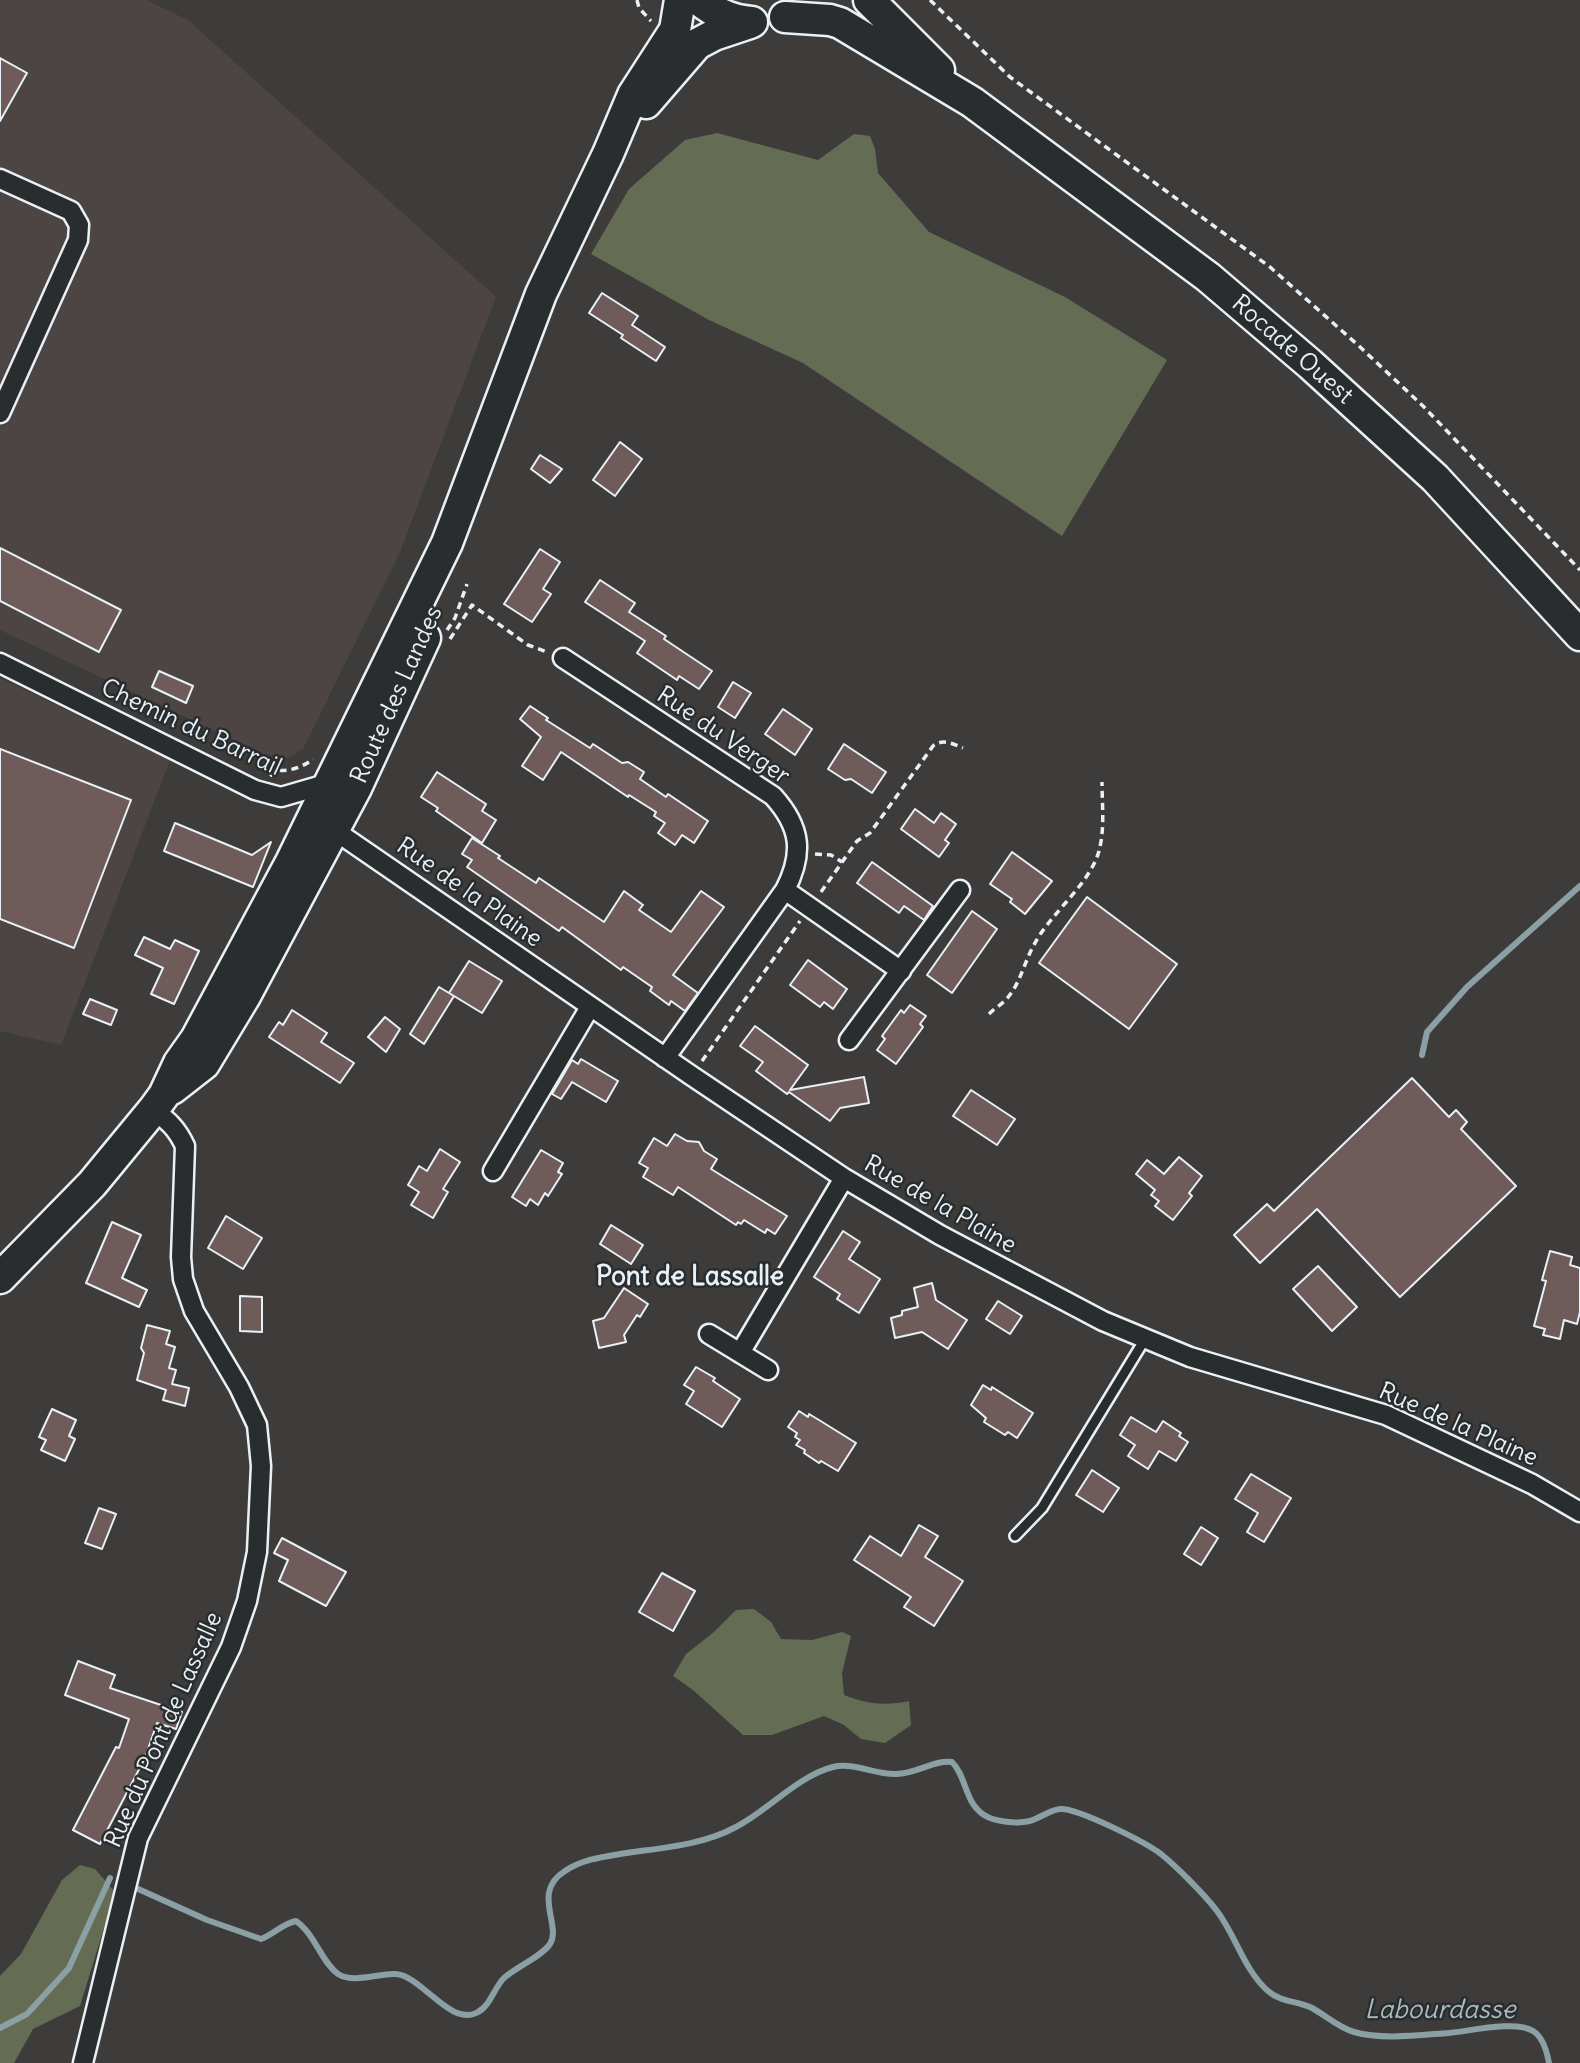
<!DOCTYPE html>
<style>
body{margin:0}
canvas{display:block;background:#3e3b3b}
</style>
<canvas width="1580" height="2063"></canvas>
<script>
const c = document.querySelector('canvas').getContext('2d');
c.lineJoin = 'round';
function fillPath(path, color) {
  c.fillStyle = color;
  c.fill(path, 'evenodd');
}
function strokePath(path, color, width, dash) {
  c.strokeStyle = color;
  c.lineWidth = width;
  c.lineCap = dash ? 'butt' : 'round';
  c.setLineDash(dash || []);
  c.stroke(path);
}
function write(font, color, halo, rows, align = 'center') {
  c.font = font + ' Delius,sans-serif';
  c.lineWidth = 5;
  c.setLineDash([]);
  c.textBaseline = 'middle';
  c.strokeStyle = halo;
  c.fillStyle = color;
  for (const [text, x, y, turn = 0] of rows) {
    c.save();
    c.translate(x, y);
    c.rotate((+turn || 0) * Math.PI / 180);
    c.textAlign = isNaN(turn) ? turn : align;
    if (halo) c.strokeText(text, 0, 0);
    c.fillText(text, 0, 0);
    c.restore();
  }
}
fillPath(new Path2D(`
 M0,0h146l42,20 308,277 -96,255 -97,197 -12,8 -16,2 -275,-129z
 M0,678l170,82 -109,285 -61,-14z`), '#4c4544');
fillPath(new Path2D(`
 M717,133l101,27 36,-26 16,2 5,13 3,24 51,59 136,65 102,63 -105,176 -259,-173 -94,-43 -118,-66 38,-65 56,-49z
 M754,1609l17,13 10,17 31,1 30,-8 9,4 -9,37 2,22c22,9 41,11 65,6l2,24 -26,18 -24,-4 -17,-14 -20,-9 -52,19h-29l-50,-45 -20,-14 13,-22 28,-22 22,-22z
 M80,1865l15,4 20,23 -35,114 -47,23 -19,34h-14v-87l21,-22 41,-74z`), '#646d53');
strokePath(new Path2D(`
 M1422,1055l5,-23 40,-45 113,-101
 M136,1888l71,32 54,19c13,-5 21,-15 35,-18 19,13 26,42 42,53 16,10 40,-1 58,0 26,2 55,54 82,38 12,-6 16,-24 26,-34 12,-11 37,-21 46,-34 12,-19 -19,-52 15,-73 16,-11 36,-14 55,-17 38,-6 80,-8 114,-26 33,-16 63,-52 99,-61 21,-5 42,8 63,7 23,-1 37,-14 56,-12 15,15 12,40 32,53 11,7 33,9 46,6 10,-3 20,-11 30,-12 18,-1 85,33 101,45 16,13 44,41 56,57 19,25 27,59 51,80 12,11 30,10 44,17 13,7 27,20 42,24 28,8 66,3 95,1 21,-2 67,-13 84,-2 10,6 14,21 16,32
 M0,2028l27,-14 42,-46 41,-90`), '#8aa0a5', 6);
const building = new Path2D(`
 M0,58l27,15 -27,48z
 M602,293l36,23 -6,9 33,22 -9,14 -35,-23 2,-3 -34,-22z
 M620,442l22,17 -27,37 -22,-16z
 M540,455l22,14 -12,14 -19,-14z
 M0,548l121,62 -22,42 -99,-51z
 M540,549l20,13 -17,27 8,5 -19,28 -28,-18z
 M600,580l35,23 -6,9 37,24 -2,3 48,32 -13,18 -20,-13 -2,4 -40,-27 8,-12 -60,-39z
 M159,671l34,15 -7,17 -34,-16z
 M733,682l18,11 -16,25 -17,-11z
 M530,706l18,12 -2,2 44,28 3,-4 29,19 6,-1 16,10 -4,7 26,18 2,-3 40,27 -14,22 -12,-8 -7,10 -17,-12 7,-10 -11,-7 2,-4 -27,-17 -1,2 -67,-45 -18,28 -21,-14 19,-29 -21,-18z
 M783,709l29,20 -17,26 -30,-21z
 M844,744l42,28 -14,21 -21,-14 -6,1 -17,-11z
 M0,749l131,51 -57,148 -74,-29z
 M437,772l49,32 -4,7 14,9 -14,23 -46,-32 2,-3 -17,-11z
 M915,809l19,14 7,-10 15,11 -11,16 4,3 -10,14 -38,-28z
 M175,823l77,32 19,-13 -18,45 -89,-36z
 M472,838l28,18 -2,2 38,25 3,-5 65,44 20,-31 19,14 -4,5 32,22 30,-41 23,16 -51,68 25,18 -13,18 -14,-10 -2,4 -19,-14 2,-4 -29,-20 -2,3 -59,-43 -3,4 -92,-64 5,-7 -10,-6z
 M1012,852l40,29 -27,33 -15,-12 2,-3 -22,-15z
 M872,862l61,44 -9,14 -20,-14 -5,7 -42,-30z
 M1087,897l90,67 -48,65 -90,-66z
 M972,911l25,18 -45,64 -25,-18z
 M144,937l26,12 5,-9 24,11 -25,53 -23,-10 12,-26 -28,-13z
 M808,960l39,29 -14,20 -9,-7 -4,5 -30,-22z
 M469,961l33,20 -20,32 -33,-20z
 M439,987l15,9 -30,48 -14,-10z
 M90,999l27,11 -6,15 -28,-11z
 M910,1005l16,11 -6,8 3,3 -27,37 -19,-14 8,-11 -3,-3 19,-26 3,3z
 M292,1010l35,23 -6,9 33,21 -14,20 -71,-46 10,-15 4,3z
 M385,1017l15,12 -14,23 -18,-15z
 M755,1026l53,39 -18,25 74,-13 5,26 -29,5 -10,13 -41,-29 -2,2 -31,-23 7,-9 -23,-16z
 M581,1059l37,22 -12,21 -34,-20 -11,17 -9,-5 20,-34 6,4z
 M1412,1078l37,39 7,-7 11,12 -6,7 55,57 -116,111 -83,-88 -57,54 -26,-28 33,-31 7,7z
 M971,1090l44,29 -18,26 -44,-29z
 M675,1134l12,7 12,1 5,9 13,8 -6,10 76,47 -12,18 -8,-5 -2,4 -21,-13 -3,4 -3,-2 -2,3 -58,-38 -5,8 -30,-18 5,-9 -9,-5 15,-25 13,8z
 M440,1149l20,13 -17,27 5,3 -15,26 -22,-13 8,-13 -11,-7 11,-19 8,5z
 M541,1150l22,13 -5,9 4,2 -14,22 -3,-3 -7,12 -8,-6 -4,7 -14,-9z
 M1179,1157l23,19 -13,17 3,3 -19,24 -18,-14 4,-5 -8,-6 4,-5 -19,-16 11,-14 17,14z
 M226,1216l36,22 -19,31 -35,-21z
 M112,1222l29,13 -19,43 25,12 -8,17 -53,-24z
 M611,1225l32,20 -12,19 -31,-20z
 M843,1231l17,11 -11,17 31,20 -21,34 -22,-14 3,-5 -26,-17z
 M1550,1251l22,6 -2,8 10,3v44l-3,12 -13,-4 -4,19 -17,-4 2,-6 -11,-3 12,-45 -4,-1z
 M1318,1266l39,41 -25,24 -39,-42z
 M932,1283l4,17 31,20 -19,29 -26,-17 -27,6 -4,-20 11,-3v-4l16,-4 -4,-19z
 M624,1288l24,16 -8,13 -3,-2 -13,20 2,7 -27,6 -6,-27 11,-3z
 M240,1296l22,1v35l-22,-1z
 M998,1301l24,15 -12,18 -24,-15z
 M147,1325l23,6 -4,13 9,3 -6,21 7,2 -4,14 17,4 -4,18 -22,-6 3,-10 -29,-10 7,-27 -3,-5z
 M696,1367l19,11 -2,3 27,18 -18,28 -36,-23 8,-13 -10,-6z
 M983,1385l8,5 1,-3 41,26 -16,25 -9,-6 -3,3 -21,-13 2,-4 -15,-13z
 M52,1409l24,11 -7,16 6,3 -10,22 -24,-11 5,-10 -7,-3z
 M799,1411l9,6 1,-3 10,6 37,23 -18,28 -17,-10 -2,2 -15,-10 1,-3 -9,-5 4,-5 -5,-3 2,-4 -9,-6z
 M1131,1417l25,15 7,-11 18,12 -2,3 9,6 -12,19 -17,-10 -11,18 -20,-13 7,-11 -15,-10z
 M1092,1470l27,18 -16,24 -27,-17z
 M1251,1474l40,24 -27,44 -17,-10 11,-19 -23,-14z
 M99,1508l17,6 -14,35 -17,-6z
 M919,1525l19,11 -13,21 38,24 -29,45 -30,-19 7,-10 -57,-37 16,-24 31,20z
 M1201,1527l17,11 -17,27 -17,-11z
 M282,1538l64,34 -20,34 -47,-25 9,-21 -14,-7z
 M662,1573l33,18 -22,40 -34,-19z
 M78,1661l37,14 -5,13 72,24 -6,17 -19,-6 -12,35 -45,86 -27,-14 43,-83 3,1 10,-29 -64,-24z`);
fillPath(building, '#6e5b5a');
strokePath(building, '#e8f1f8', 2);
const lane = new Path2D(`
 M1015,1536l27,-28 103,-169`);
const street = new Path2D(`
 M0,179l71,32 8,14 -1,15 -78,173
 M563,658l210,138c28,31 31,57 12,94l-120,168
 M0,663l255,127 26,7 38,-11 9,3v4
 M332,821l2,9 358,246 152,102 96,57 163,86 87,36 196,58 146,69 48,28
 M785,890l116,81
 M849,1040l111,-150
 M493,1171l97,-164
 M709,1334l59,36
 M740,1353l104,-175
 M83,2063l55,-225 93,-191 16,-46 10,-49 4,-86 -4,-41 -18,-38 -45,-76 -11,-32 -2,-22 4,-111c-8,-17 -16,-25 -32,-36`);
const primary = new Path2D(`
 M699,0c16,13 33,21 53,22
 M869,0l70,70
 M785,17l45,3 10,3 132,79 236,175 102,87 125,114 145,157
 M646,103l51,-59 17,-9 36,-12
 M172,1089l32,-25 41,-68 111,-208 69,-150
 M0,1278l92,-94 61,-74 11,-15 15,-32 17,-24 95,-177 156,-319 94,-249 67,-140 25,-59 42,-65 5,-30`);
strokePath(lane, '#e8f1f8', 14);
strokePath(street, '#e8f1f8', 23);
strokePath(primary, '#e8f1f8', 35);
strokePath(new Path2D(`
 M637,0l2,8 12,13
 M930,0l80,77 260,190 89,79 64,60 157,164
 M447,630l8,-12 12,-34
 M450,639l22,-34 56,40 19,7
 M270,776l6,-6c13,2 27,-3 37,-11
 M815,854l16,1 11,7
 M821,892l36,-51 13,-8 63,-87c10,-8 20,-2 30,2
 M989,1014c6,-6 15,-11 20,-18 12,-15 16,-36 26,-53 16,-30 55,-59 64,-92 6,-22 3,-47 3,-69
 M702,1061l98,-140`), '#e8f1f8', 3.5, [7, 5]);
strokePath(lane, '#2a2d2e', 9);
strokePath(street, '#2a2d2e', 18);
strokePath(primary, '#2a2d2e', 30);
write('24px', '#e8f1f8', '#2a2d2e', [
 ["Rocade Ouest",1292,350,41],
 ["Route des Landes",397,695,-66],
 ["Chemin du Barrail",191,728,25],
 ["Rue du Verger",723,736,34],
 ["Rue de la Plaine",469,893,35],
 ["Rue de la Plaine",940,1205,30],
 ["Rue de la Plaine",1458,1425,24],
 ["Rue du Pont de Lassalle",164,1730,-66]
]);
write('bold 26px', '#e8f1f8', '#2a2d2e', [
 ["Pont de Lassalle",690,1278]
]);
write('italic 26px', '#aabbc1', '#2a2d2e', [
 ["Labourdasse",1440,2011]
]);
</script>
